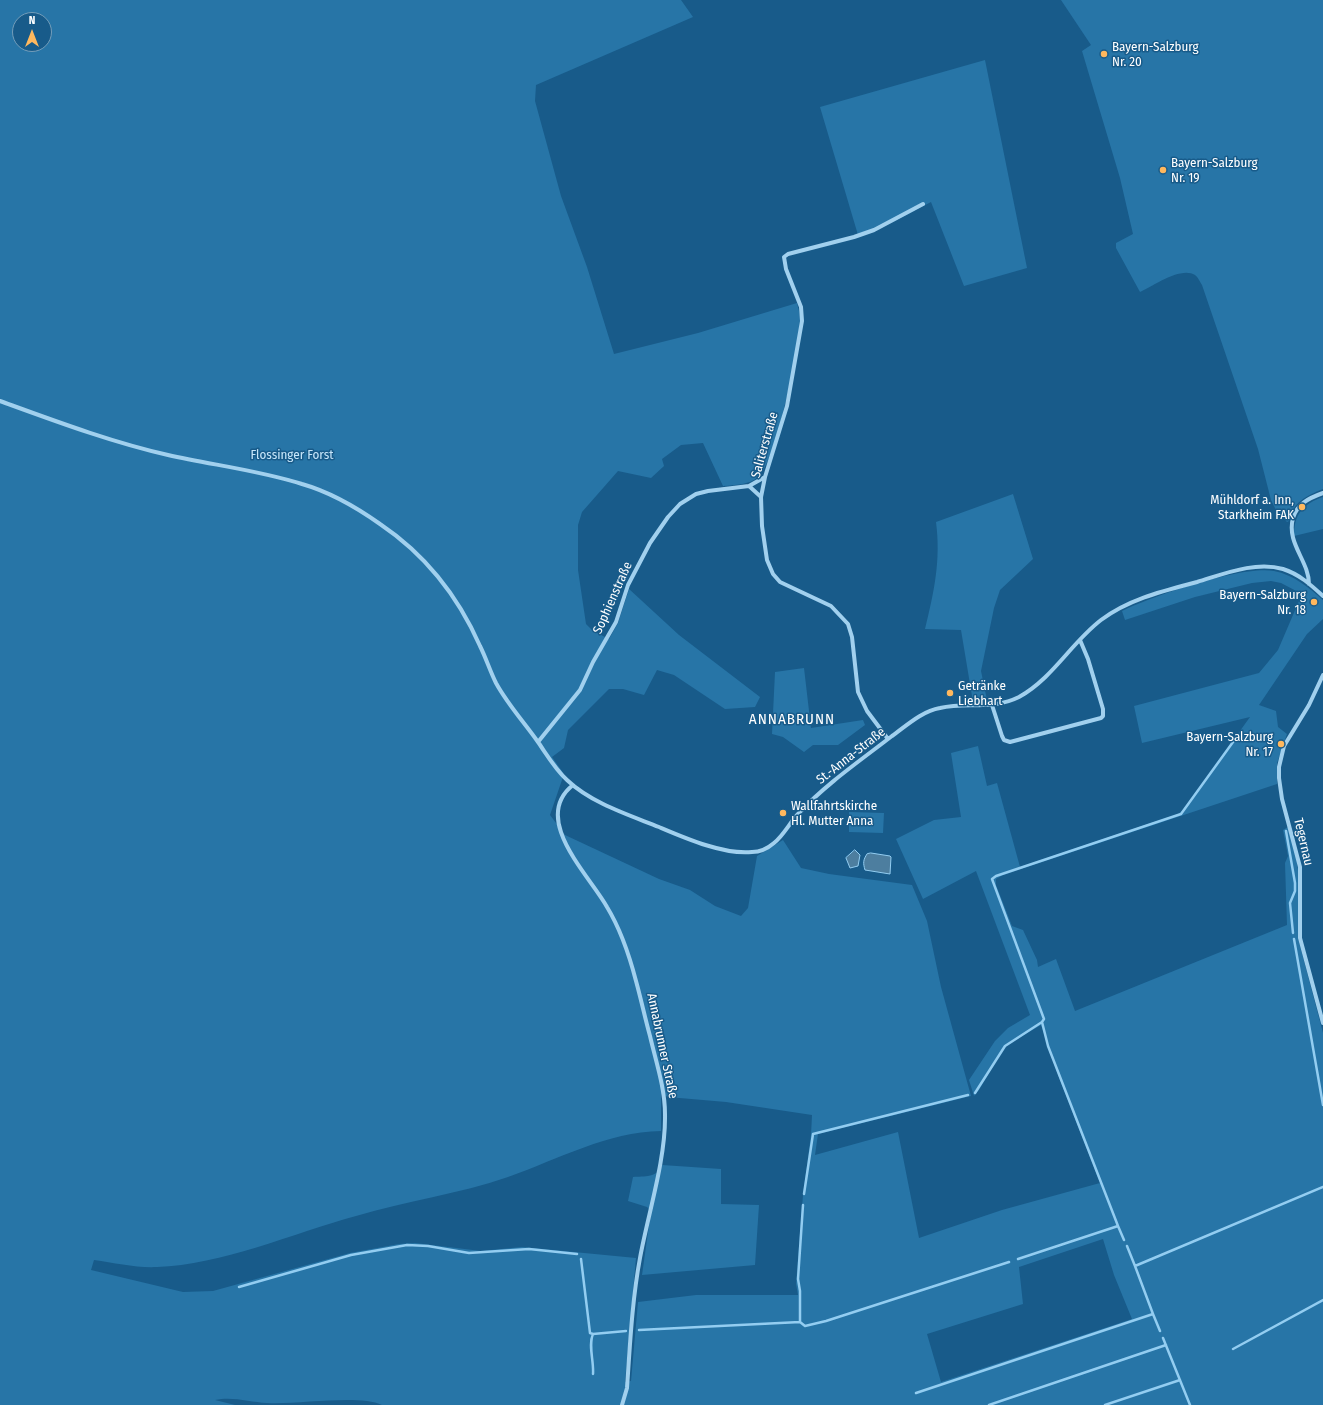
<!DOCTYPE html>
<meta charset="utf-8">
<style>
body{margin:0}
#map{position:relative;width:1323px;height:1405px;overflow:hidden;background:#185b8a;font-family:"Fira Sans Condensed",sans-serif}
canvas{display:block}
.north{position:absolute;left:12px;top:12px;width:40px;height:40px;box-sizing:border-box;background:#185b8a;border:1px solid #749db9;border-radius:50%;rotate:0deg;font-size:11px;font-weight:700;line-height:16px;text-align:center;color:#fff}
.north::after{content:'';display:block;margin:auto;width:14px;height:18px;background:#ffb85e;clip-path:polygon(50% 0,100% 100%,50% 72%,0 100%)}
</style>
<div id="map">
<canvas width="1323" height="1405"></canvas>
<div class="north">N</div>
</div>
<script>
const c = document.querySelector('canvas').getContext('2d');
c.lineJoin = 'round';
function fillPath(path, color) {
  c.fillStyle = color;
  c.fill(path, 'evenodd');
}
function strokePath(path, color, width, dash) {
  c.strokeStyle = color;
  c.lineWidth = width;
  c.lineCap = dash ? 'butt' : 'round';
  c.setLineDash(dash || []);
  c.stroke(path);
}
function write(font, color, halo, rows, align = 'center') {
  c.font = font + ' "Fira Sans Condensed",sans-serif';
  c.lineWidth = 3;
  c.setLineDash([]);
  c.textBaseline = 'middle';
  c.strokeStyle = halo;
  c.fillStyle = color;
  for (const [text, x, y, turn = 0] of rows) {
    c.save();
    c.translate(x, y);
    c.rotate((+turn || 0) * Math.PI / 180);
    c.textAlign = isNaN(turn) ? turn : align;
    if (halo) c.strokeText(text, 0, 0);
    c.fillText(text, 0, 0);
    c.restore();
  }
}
fillPath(new Path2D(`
 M0,0h681l12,17 -157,68 -1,16 26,95 26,71 27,87 84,-21 99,-30c1,5 3,10 3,15 0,25 -24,145 -42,159 -9,8 -23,8 -35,9l-20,-43 -22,2 -19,14 2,7 -13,12 -33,-7 -36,41 -4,13v45l8,54 7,7 16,8 9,-16 11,-34 50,46 81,62 -5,10 -30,2 -51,-34 -17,-5 -13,25 -21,-6h-14l-41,41 -4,18 -12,9 12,17 -14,41 15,20 94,44 31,11 25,16 26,10 7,-8 9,-52 26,-16 18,28 28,6 83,11 15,36 14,66 30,109 -153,38 -3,21 83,-23 21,106 83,-28 98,-27 -42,-108 -17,-50 -36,21 -26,44 -5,6 -5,-16 26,-39 13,-13 22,-13 -54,-144 -53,28 -27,-60 38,-19 27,-3 -10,-64 27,-7 9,40 10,-3 23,84 158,-53 5,-4 67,-93 -108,26 -8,-37 125,-33 19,-23 24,-56 -21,-11 -10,-2 -19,2 -57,14 -70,23 -3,-9c31,-15 120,-46 152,-40 20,4 34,16 49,29v19l-16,15 -48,71 17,6 2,16 9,7 -10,29v21l-274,91 -7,4v6l16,41 11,4 14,30 1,7 18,-8 19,52 212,-86 -2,-62 3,-7 -5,-26 5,-3 9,33 2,21 -1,57 25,95v372h-941c-23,-11 -86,0 -115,-2 -17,-1 -35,-7 -52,-3l20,5h-235zM20,20h24v24h-24zM661,1094l7,3 58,5 86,13 -1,20 -8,60 -7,89 2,11h-102l-58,7 -7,79 -6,1 11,-124 -114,-11 -41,4 -66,-8 -16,1 -49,9 -137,38 -30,1 -92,-22 3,-10c21,3 42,8 63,7 64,-2 137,-34 199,-51 50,-15 103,-22 152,-39 51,-18 99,-45 153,-46zM1103,1239l11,36 18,44 -191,63 -14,-48 96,-30 -4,-37z
 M1061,0h262v489c-17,7 -30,13 -34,32l-2,1 -11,-12 -5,-10 -13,-51 -56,-164c-2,-3 -4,-8 -7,-10 -14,-9 -42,11 -55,17l-24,-44v-5l17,-9 -13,-56 -38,-127 9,-6z
 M985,60l42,208 -63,18 -33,-84 -40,21 -33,12 -38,-128z
 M1013,494l20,65 -33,31 -6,18 -13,63 6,29 -14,2 -12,-72 -36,-1c9,-37 16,-68 11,-107z
 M1323,497v32l-29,7c0,-22 9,-32 29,-39z
 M804,668l7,60 52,-8 2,5 -27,20h-25l-9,7 -21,-15 -11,-3 3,-62z
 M849,812l35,1 -1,20 -34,-1z
 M662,1165l59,4v35l38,1 -4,60 -113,10 9,-64 -4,-4 -19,-6 5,-24c11,-1 25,1 29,-12z`), '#2775a7');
const water = new Path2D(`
 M855,850l5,5 -2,11 -8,2 -4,-10z
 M871,853l19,3 1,1 -1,17 -25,-4c-2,-7 -2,-10 2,-16z`);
fillPath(water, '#4d7e9f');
strokePath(water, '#93cdf1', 1);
strokePath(new Path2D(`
 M1286,831l9,52v8l-5,12 3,30
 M1294,939l29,166
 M975,1093l30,-47 37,-24
 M804,1194l9,-60 155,-39
 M1118,1226l-70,-180 -6,-24 2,-3 -52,-140 4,-3 185,-62 52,-72
 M1127,1246l8,20 188,-79
 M581,1259l9,74 3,1 33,-3
 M1018,1259l100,-33 6,14
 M1135,1266l18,48
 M239,1287l112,-32 56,-10 21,1 41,7 60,-4 48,5
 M800,1322v-31l-2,-12 5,-74
 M639,1330l161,-8 5,4 21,-5 183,-59
 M1163,1338l27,67
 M1233,1349l90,-49
 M593,1374c1,-13 -5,-29 0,-40
 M916,1393l237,-79 7,17
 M989,1405l177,-60
 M1105,1405l75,-25`), '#93cdf1', 2.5);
strokePath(new Path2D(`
 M0,401c55,20 111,41 168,54 44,10 90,15 134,29 28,8 54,23 78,40 46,31 78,72 100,122 6,12 10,25 16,37 12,22 28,39 42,59 9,13 17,27 29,38 24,23 62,35 92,47 26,11 65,28 93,25 8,0 15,-3 22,-9 10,-8 16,-21 25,-30 27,-29 62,-53 93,-77 14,-10 30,-25 48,-28 27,-6 53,2 79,-11 34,-19 52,-54 82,-77 28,-21 62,-29 96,-38 27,-8 58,-21 86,-13 16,5 28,16 40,27
 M749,486l12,11
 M1309,584c0,-23 -23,-41 -16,-66 4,-14 16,-20 30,-25
 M1323,675l-14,30 -25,41 -5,21v11l3,21 18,68v71l23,85
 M992,705l10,31 2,4 6,2 91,-24 2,-2v-7l-15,-50 -8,-19
 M888,739l-21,-28 -9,-19 -6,-55 -4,-13 -17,-18 -51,-24 -7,-8 -6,-14 -5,-34 -1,-29 4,-20 22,-71 15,-85 -1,-14 -15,-38 -2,-12 4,-3 66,-17 20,-7 49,-26
 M538,742l42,-52 13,-28 23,-40 12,-37 22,-42 18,-26 12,-13 16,-10 12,-3 41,-5 16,-9
 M573,785c-43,34 17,91 34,122 14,23 22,47 29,74 5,18 9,37 14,55 6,26 15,52 15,78 1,45 -17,100 -25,144 -8,43 -10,87 -13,130l-5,17`), '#a1d0ee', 4);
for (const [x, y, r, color] of [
 [1104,54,4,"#ffb85e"],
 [1163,170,4,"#ffb85e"],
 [1302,507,4,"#ffb85e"],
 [1314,602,4,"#ffb85e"],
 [950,693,4,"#ffb85e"],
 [1281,744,4,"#ffb85e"],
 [783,813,4,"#ffb85e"]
]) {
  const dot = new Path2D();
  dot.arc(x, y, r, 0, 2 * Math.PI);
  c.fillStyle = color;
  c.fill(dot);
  strokePath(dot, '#185b8a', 1.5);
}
write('13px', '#fff', '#185b8a', [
 ["Bayern-Salzburg",1112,47],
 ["Nr. 20",1112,62],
 ["Bayern-Salzburg",1171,163],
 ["Nr. 19",1171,178],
 ["Mühldorf a. Inn,",1294,500,"right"],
 ["Starkheim FAK",1294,515,"right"],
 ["Bayern-Salzburg",1306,595,"right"],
 ["Nr. 18",1306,610,"right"],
 ["Getränke",958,686],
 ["Liebhart",958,701],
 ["Bayern-Salzburg",1273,737,"right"],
 ["Nr. 17",1273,752,"right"],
 ["Wallfahrtskirche",791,806],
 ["Hl. Mutter Anna",791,821]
], 'left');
write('13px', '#fff', '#185b8a', [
 ["Saliterstraße",765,445,-74],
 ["Sophienstraße",613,598,-66],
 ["St.-Anna-Straße",851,756,-38],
 ["Tegernau",1303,842,77],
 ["Annabrunner Straße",662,1046,78]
]);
write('13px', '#c7e6fa', '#185b8a', [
 ["Flossinger Forst",292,455]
]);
c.letterSpacing = '1px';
write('15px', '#fff', '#185b8a', [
 ["ANNABRUNN",792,720]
]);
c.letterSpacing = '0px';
</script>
